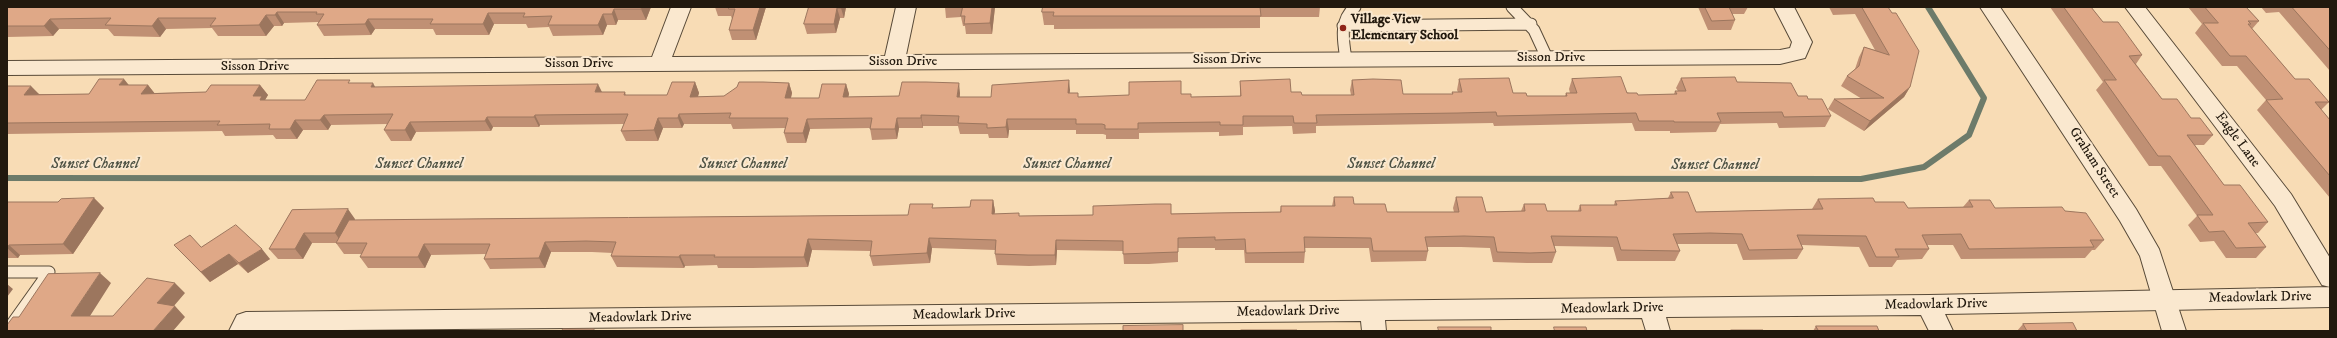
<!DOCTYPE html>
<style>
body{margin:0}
#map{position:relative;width:2337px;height:338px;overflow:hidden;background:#f8dcb5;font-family:"IM FELL DW Pica",serif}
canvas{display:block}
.frame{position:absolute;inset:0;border:8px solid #22190e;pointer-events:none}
</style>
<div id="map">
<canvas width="2337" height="338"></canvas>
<div class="frame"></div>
</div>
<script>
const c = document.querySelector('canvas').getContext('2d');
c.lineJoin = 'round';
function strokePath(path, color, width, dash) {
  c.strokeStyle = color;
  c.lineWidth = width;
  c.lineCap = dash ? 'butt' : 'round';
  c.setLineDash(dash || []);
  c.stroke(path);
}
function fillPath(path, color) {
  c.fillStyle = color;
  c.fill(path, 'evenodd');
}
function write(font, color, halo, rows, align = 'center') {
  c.font = font + ' "IM FELL DW Pica",serif';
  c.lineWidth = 4;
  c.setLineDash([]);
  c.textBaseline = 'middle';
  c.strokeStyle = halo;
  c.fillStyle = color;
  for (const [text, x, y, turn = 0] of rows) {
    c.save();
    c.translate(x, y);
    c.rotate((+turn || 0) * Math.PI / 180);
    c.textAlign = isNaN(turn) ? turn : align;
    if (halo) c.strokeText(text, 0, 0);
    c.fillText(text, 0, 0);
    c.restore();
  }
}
strokePath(new Path2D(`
 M7,178l1854,1 63,-12 45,-32 15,-37 -56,-91`), '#6d7b6a', 6);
const service = new Path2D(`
 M1512,7l22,23 13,28
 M1343,26l188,-2
 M1346,59c-3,-19 -7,-38 9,-52
 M7,272h42
 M7,331l42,-59`);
const minor = new Path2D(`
 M671,7h20l-19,50 213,-1 11,-49h20l-10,48 874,-5 10,-2 2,-6 -18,-35h20l18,35 -7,16 -25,6 -1773,11v-14l645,-4z
 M2125,7h20l146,187 39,64v49l-385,7 8,17h-24l-8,-16 -255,2 4,14h-24l-4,-13 -257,2 1,11h-24l-1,-10 -1132,10 8,-16 9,-3 1683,-17 401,-8 -8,-2 -47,-79z`);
const tertiary = new Path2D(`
 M1980,7h20l136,202 23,40 27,82h-24l-22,-75 -20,-35z`);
strokePath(service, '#584a38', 13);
strokePath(minor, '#584a38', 2);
strokePath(tertiary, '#584a38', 2);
strokePath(service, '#fae8cf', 11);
fillPath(minor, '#fae8cf');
fillPath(tertiary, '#fae8cf');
fillPath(new Path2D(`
 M7,7h644l-5,13h-28l-2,5h-9l-4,10 -50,1 -4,-9 -21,1 -2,-4h-32l-5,11h-53l-3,-6h-58l-4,6 -47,1 -7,-11 2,-3 -35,1 -2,3h-8l-8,10h-48l-6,-8 -46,1 -6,8 -46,-1 -6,-7h-49l-6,7 -46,1z
 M715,7h51l-10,33h-24l-3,-10 3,-11 -1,-3h-13z
 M809,7h37l-2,11h-4l-4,15 -29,1 -3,-10z
 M945,7h50l-3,27h-26l-1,-8h-2l-2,-9 -15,1z
 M1043,7h277l-1,10h-59v11l-206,1v-4h-10l-2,-13z
 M1698,7h50l-4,7h-12l3,6 -4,10h-23z
 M1829,7h59l22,80 -6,10 -40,34 -36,-22 6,-10h28l-21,-13 6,-10 8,-7 4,-12 5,-10 11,3 -20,-36 -22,1z
 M2050,7h41l12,15 39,33 -6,9 26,35 29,19 22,17 -9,10h-9l29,40 44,37 -10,11h-3l11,14 -10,11h-30l-12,-17 -14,1 -12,-17 9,-9 -36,-50h-12l-53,-76 7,-8z
 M2188,7h58l13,14 -7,8 43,50 34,23 -8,8 9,10v78l-73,-88 9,-10 -29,-34h-15l-27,-33 7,-9z
 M2261,7h69v64l-51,-59 -13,1z
 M1681,78l56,4 61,14 10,3 23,17 -6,11 -46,1 -2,-5 -57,1 -4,8 -46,1v-2h-35l-3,-8 -138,3 -1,-3 -177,3v7l-23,1 -1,-8 -49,1v8l-24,1v-4l-80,1v6h-33v-4l-3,-1h-27v-4h-67l-1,8h-19l-1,-4h-28l-2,-8h-35v2h-24l-2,11 -25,1 -2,-12 -60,1 -4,14h-19l-3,-10 1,-5 -52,1 -2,-5h-47l-2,4h-19l-5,13h-32l-5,-10 3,-7 -84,1 -1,2h-46l-2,4 -75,1 -5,9h-20l-7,-11 3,-6 -56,1 -3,5h-25l-6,9h-21l-3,-4 -48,1 -3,-5 -215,3v-48l32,8h50l40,-9h19l6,8 52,-1 54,-7 8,10 -3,5h40l47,-17 23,4 227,5h23l1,3h41l28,-13 4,11 -1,4 26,-1 65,-13 3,10 -1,5h28l27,-14 3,10 -1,3 51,-1 61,-3v4h31l78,-17v13l9,4 103,-3 10,3 49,-1v-15l62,14h49l-1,-5 2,-10 51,14h49v-2h6l-1,-2 2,-11 54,14 14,3h38l1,-3h4l-1,-4 3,-10 66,16 36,-1 1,-3h3l-2,-3z
 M1671,192l25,20 116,-3 6,-10 57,3 33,6 55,-1 6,-7 26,8 70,3 39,29 -9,10h-3l-7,8 -124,1 -8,-14h-26l2,4 -7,10 -25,1 -5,7h-23l-10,-20 -57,-2 1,4 -6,10 -54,1 -6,-16h-60l3,7 -5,10h-58l-4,-14 -59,-1 2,6 -4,11h-25l-34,-1 -3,-14 -29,-1h-34l1,4 -2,10 -55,1 -2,-14h-64v4l-1,11h-59l-1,-13h-29v-2h-37v14l-29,2h-25l-1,-13 -66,-1 -1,15 -27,1 -32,-1 -2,-11v-4l-63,-2 -2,15 -57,3 -3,-10 1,-5 -59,-1 -4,17 -56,1h-34l-1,-3 -32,1 -1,2 -67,-1 -6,-11 2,-3 -21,-1h-41l-6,16 -55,1 -6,-10 2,-5 -55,1 -6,13h-57l-8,-11 2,-3h-18l-8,-11h-24l-9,16h-25l-9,-10 23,-39 63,9v1l553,-5 26,-7 36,-1 23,-7 2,11 -1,3 25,2 195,-3 66,-1 1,-6h51l2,-9 20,7 33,8h67l-1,-4 3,-11 30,15 35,-1 3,-7 23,7h31l2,-6h34l1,-4 53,-3z
 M94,198l10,10 -31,46 -53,1 -2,3h-11v-56h51z
 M174,245l27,2 69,12 -22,14 -10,-9 -28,18z
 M2023,324l54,7h-60z
 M1816,326l63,5h-66z`), '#c09074');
fillPath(new Path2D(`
 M642,7h9l-5,13 -5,-11z
 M760,7h6l-10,33 -3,-10z
 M842,7h4l-2,11 -3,-10z
 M992,7h3l-3,27 -2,-11z
 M837,8l3,10 -4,15 -2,-9z
 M614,9l4,11 -2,5 -4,-11z
 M277,12l7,11 -2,3 -7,-11z
 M488,13l6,11 -5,11 -6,-11z
 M603,14l4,11 -4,10 -5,-10z
 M266,15l8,11 -8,10 -7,-11z
 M158,18l8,11 -6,8 -8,-11z
 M50,19l9,10 -6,7 -9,-10z
 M368,19l7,10 -4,6 -6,-11z
 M124,79l8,10 -13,-4z
 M1069,80l1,10 -1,14 -1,-11z
 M695,82l4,11 -5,14 -4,-10z
 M373,83l6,11 -8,-7z
 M789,83l3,10 -4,16 -3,-11z
 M959,83l1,10 -2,14 -1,-10z
 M598,84l5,10 -8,-2z
 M846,84l3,10 -3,13 -3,-10z
 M148,85l8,10 -15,-1z
 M260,85l8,10 -3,5 5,6 -17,-10z
 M31,86l10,10 -17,-1z
 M1910,87l-6,10 -40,34 6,-10z
 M679,114l5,10 -2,4 -4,-10z
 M324,115l7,10 -3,5 -8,-10z
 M535,115l5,10 -1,2 -5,-10z
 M921,115l2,11v2l-2,-10z
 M487,117l6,10 -2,4 -6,-10z
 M658,118l5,10 -5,13 -4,-11z
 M897,118l2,10 -2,11 -2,-10z
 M807,119l3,10 -4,14 -3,-10z
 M1007,119l2,11 -1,8 -2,-11z
 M295,120l8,10 -6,9 -7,-10z
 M410,122l6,10 -5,9 -6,-11z
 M94,198l10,10 -31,46 -10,-10z
 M993,200l2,11 -2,13 -1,-10z
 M348,209l7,10 -13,24 -7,-10z
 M304,233l8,10 -9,16 -8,-10z
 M929,238l3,10 -2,15 -3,-10z
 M808,239l4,11 -4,17 -4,-10z
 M1056,240l1,10 -1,15 -1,-10z
 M545,242l6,10 -6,16 -6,-10z
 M424,244l7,11 -6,13 -7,-11z
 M9,245l11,10 -2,3 -11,-10z
 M262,249l8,10 -22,14 -9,-10z
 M229,254l9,10 -28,18 -9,-10z
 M680,255l5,11 -1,2 -5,-11z
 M100,273l11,10 -28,44 -12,-11z
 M175,283l10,10 -18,21 -10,-11z
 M7,284l6,5 -6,8z
 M175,306l10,11 -12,14h-20z`), '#9c765e');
const building = new Path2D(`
 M7,7h635l-1,2h-27l-2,5h-9l-5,11h-50l4,-9 -29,1 2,-4h-37l-5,11h-53l3,-5h-65l-3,5 -48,1 7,-11h-8l1,-2h-40l-2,3h-9l-7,10 -49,1 6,-8h-58l-6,8 -47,-1 6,-7 -61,1 -6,7h-37z
 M729,7h31l-7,23h-24l6,-21h-6z
 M809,7h33l-1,1h-4l-3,16h-30z
 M963,7h29l-2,16 -26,1 1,-8h-4z
 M1043,7h217l1,9h-208l1,-4h-12z
 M1705,7h24l6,13 -23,1z
 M1862,7h26l4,6h4l23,38 -9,36 -40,34 -36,-22 50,-1 -37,-22 12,-10 5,-19 25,8z
 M2064,7h27l12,15h15l24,33 -13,1 33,43h15l14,19h9l13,17h-26l37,50h16l28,37 -20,1 18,24 -30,1 -12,-17 -15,1 -12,-17h16l-43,-59h-12l-54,-76h12z
 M2205,7h41l13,14h-11l3,3h-3l47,55h14l20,23h-14l15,18v56l-64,-76 17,-1 -37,-43h-16l-27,-33h15z
 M2292,7h38v43z
 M1621,77l6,16h10l1,2 39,-1 -2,-3h11l-5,-13 54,-1 2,5 54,1 7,13h9l1,3h14l9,17 -47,1 -2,-5 -65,1 4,9h-47v-1h-35l-3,-8 -139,3 -1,-4 -38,1 -142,2 1,8h-23l-1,-7h-50v9h-23v-3l-82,1v6h-33v-4l-3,-1h-26v-5h-69l-1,8 -19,1v-4l-29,-1 1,-7 -38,-1v3h-24l-2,11h-25l2,-11 -65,1 -4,14h-19l4,-15h-59l2,-5 -52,1 -1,4h-20l-4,12 -33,1 7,-17 -93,1 -1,2h-47l-2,4 -75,1 -5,8h-21l9,-16 -69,1 -4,5h-25l-5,9h-21l1,-5 -53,1 3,-4 -213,2v-37h24l-7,9 65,-1 10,-15h25l-5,6h29l-7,9 65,-2 5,-7h49l-7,11h9l-2,4h45l12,-20h33l-2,3h25l-2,4 227,-3 -3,8h30l-1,3h43l5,-13h23l-5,15 34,-1 13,-9 2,-5h24l26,1 -4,15h34l3,-14h24l-3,13 56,-1 3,-14h24l33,1 -2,14h34l1,-12 77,-5 -1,13h10v4l51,-2v-13l52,-1v13h10v3l50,-1 -1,-15 50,-2 1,13h10l1,3h52l-2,-15 21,-1 28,1 2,14h50l-1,-2h10l-3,-13 50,-1 4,15h13l1,3h40l-1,-3h11l-5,-14z
 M1671,192h17l8,20 127,-3 -5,-10 55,-1 2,4h29l4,6 65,-1 -4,-7h21l5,8 67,-1 3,4 21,2 18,27h-14l4,7 -125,2 -8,-15 -39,1 7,14h-34l4,8h-23l-10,-21 -69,-1 6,14 -54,1 -7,-16 -32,-1 -37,1 7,17 -59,-1 -4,-13 -66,-1 5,16 -26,1 -33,-1 -3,-15 -30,-1 -39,1 3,14h-55l-2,-13 -67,-1 1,15 -59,1 -1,-14 -30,1v-3l-37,1v14l-29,1 -26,1v-13l-67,-1 -1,15h-27l-33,-1 1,-14 -67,-2 -2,15 -57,3 2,-15 -64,-2 -4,18h-90l1,-2h-35l-1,2 -68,-1 5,-14 -30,-1 -41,1 -6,16 -55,1 6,-15h-66l-6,13h-58l7,-14h-31l13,-23 559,-5 2,-11h23l-1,4 38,-1 1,-7h22l-1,14 27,-1v3l74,-1v-9l62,-2h16v10l43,-1 67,-1v-6h54l-1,-9h19l1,7h31l2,8h72l-3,-15h26l4,15 39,-1 -1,-7h21l2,7h34l-1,-6h37l-2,-4 58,-3z
 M94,198l-31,46 -54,1 -2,3v-46h51l3,-3z
 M348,209l-13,24h-31l-9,16h-26l23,-39z
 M236,225l26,24 -23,14 -10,-9 -28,18 -27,-27 16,-10 11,12z
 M100,273l-29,43h42l34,-38 28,5 -18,20 18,3 -22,25h-146v-6l6,-8h6l29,-43z
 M2073,323l4,8h-50l-4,-7z
 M1183,325v6h-60v-5z
 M1816,326h61l2,5h-60z
 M1438,327h53v4h-52z
 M1554,327h32l1,4h-32z
 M563,329h31v2h-32z
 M1241,330h56v1h-56z
 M1731,330h32l1,1h-32z`);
fillPath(building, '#dfa887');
strokePath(building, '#9c765e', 1);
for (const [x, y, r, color] of [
 [1343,28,4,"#8f2418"]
]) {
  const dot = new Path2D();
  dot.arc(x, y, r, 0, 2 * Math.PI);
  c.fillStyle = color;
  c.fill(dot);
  strokePath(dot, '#fae8cf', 1.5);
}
write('bold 14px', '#22190e', '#fae8cf', [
 ["Village View",1351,20],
 ["Elementary School",1351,36]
], 'left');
write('14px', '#22190e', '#fae8cf', [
 ["Sisson Drive",1551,58],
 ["Sisson Drive",1227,60],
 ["Sisson Drive",903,62],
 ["Sisson Drive",579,64],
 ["Sisson Drive",255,67],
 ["Eagle Lane",2237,140,53],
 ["Graham Street",2094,163,57],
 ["Meadowlark Drive",2260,298,-1],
 ["Meadowlark Drive",1936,305,-1],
 ["Meadowlark Drive",1612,309,-1],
 ["Meadowlark Drive",1288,312,-1],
 ["Meadowlark Drive",964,315,-1],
 ["Meadowlark Drive",640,318,-1]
]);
write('italic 15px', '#4e5244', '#fae8cf', [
 ["Sunset Channel",95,165],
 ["Sunset Channel",419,165],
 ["Sunset Channel",743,165],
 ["Sunset Channel",1067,165],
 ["Sunset Channel",1391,165],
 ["Sunset Channel",1715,166]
]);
</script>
